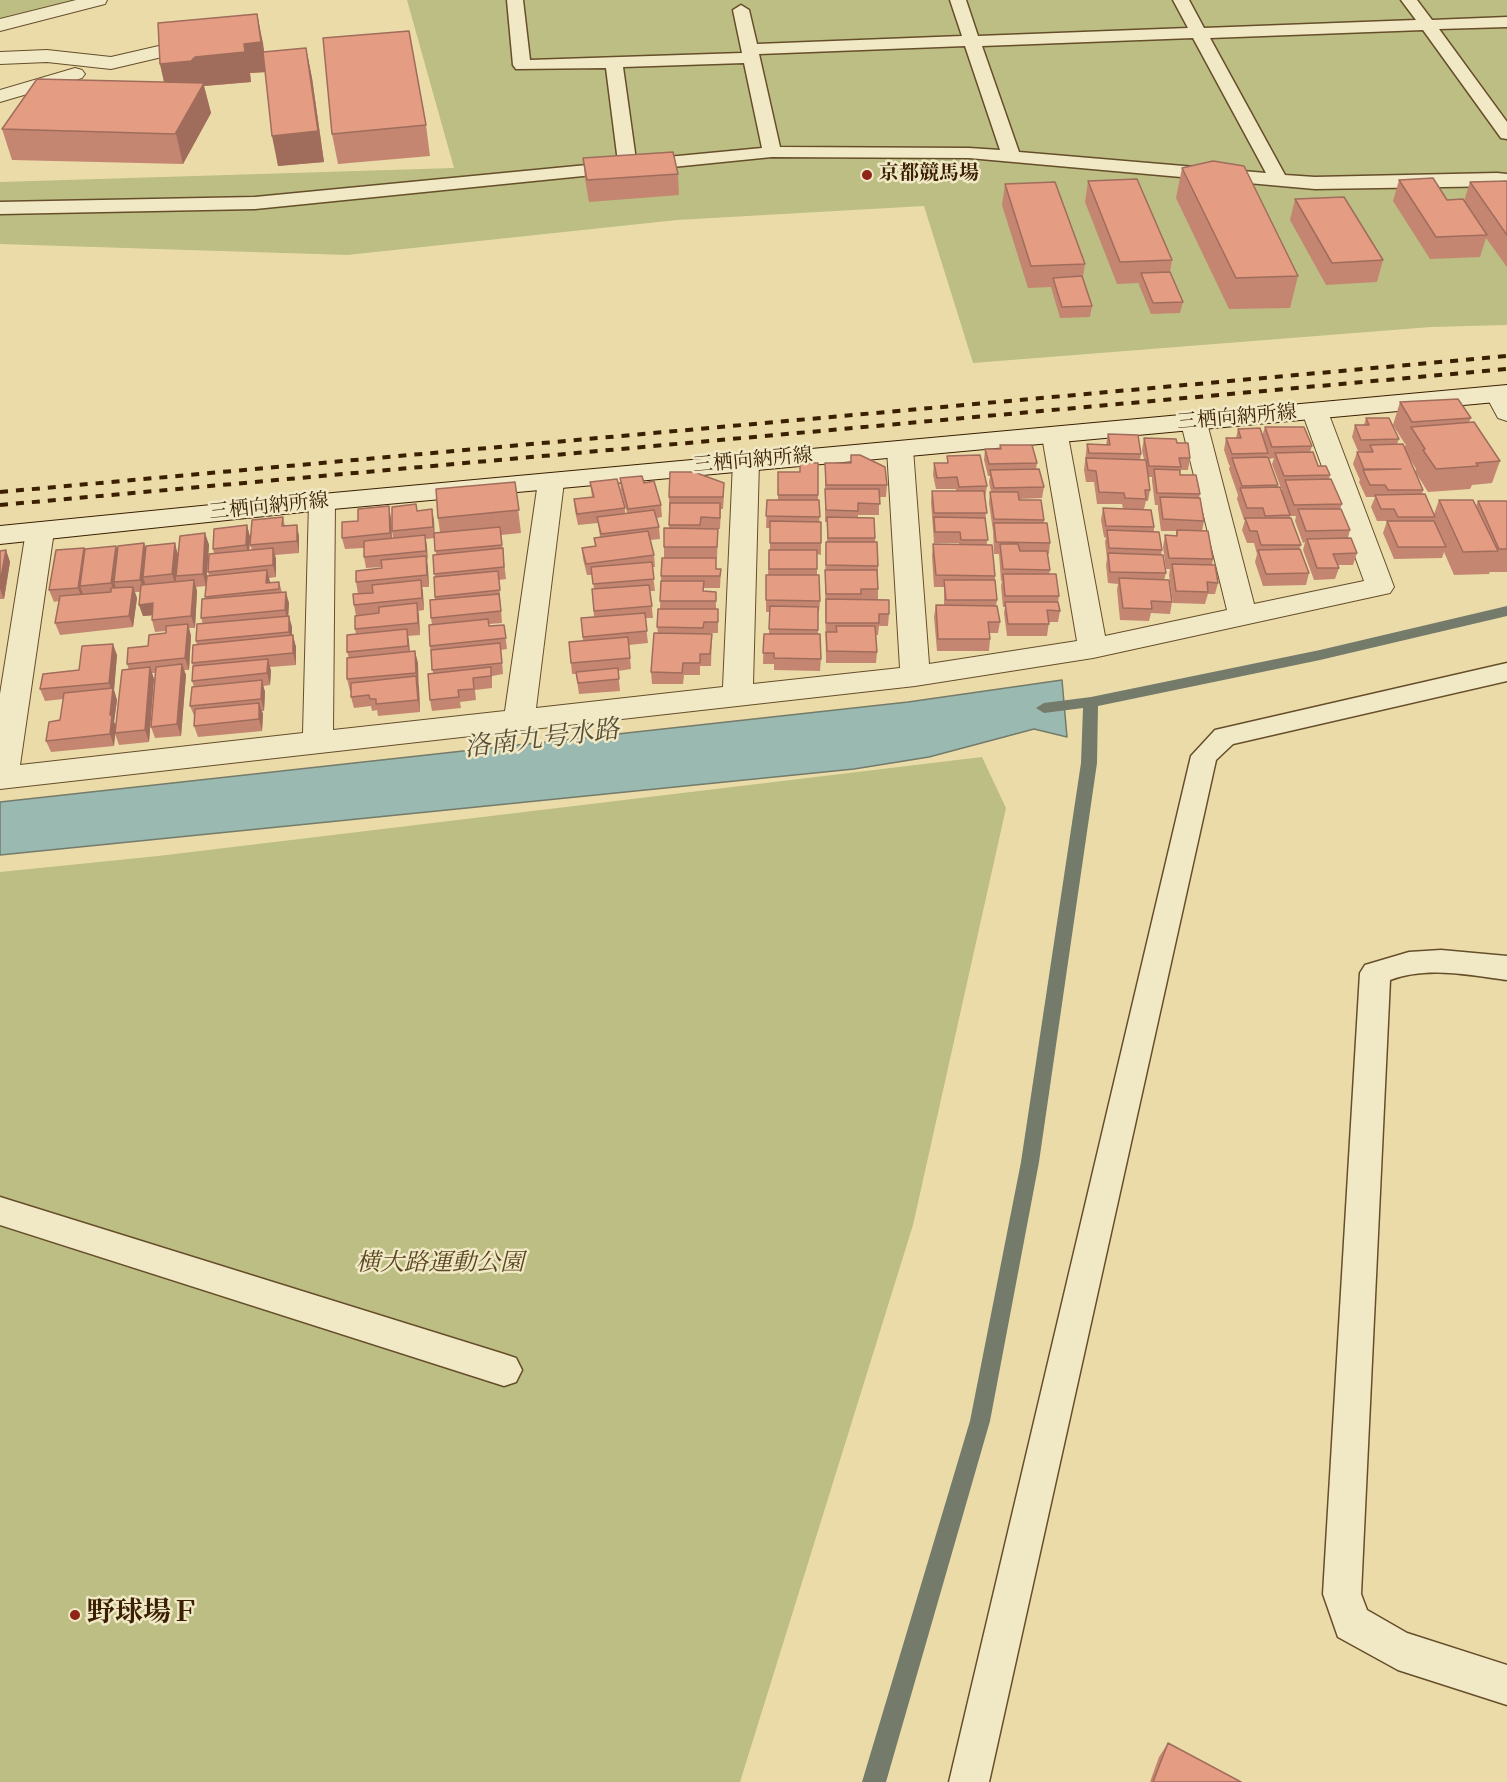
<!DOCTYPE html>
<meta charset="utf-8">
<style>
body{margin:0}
canvas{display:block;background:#eadba8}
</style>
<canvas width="1507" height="1782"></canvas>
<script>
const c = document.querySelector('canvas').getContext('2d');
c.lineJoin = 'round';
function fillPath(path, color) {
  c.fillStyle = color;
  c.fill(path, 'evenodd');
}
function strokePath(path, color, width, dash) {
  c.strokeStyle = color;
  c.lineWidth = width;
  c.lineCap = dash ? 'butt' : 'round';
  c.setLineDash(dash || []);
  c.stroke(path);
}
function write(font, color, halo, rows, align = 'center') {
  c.font = font + ' "IM FELL English","Noto Serif JP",serif';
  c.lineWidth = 5;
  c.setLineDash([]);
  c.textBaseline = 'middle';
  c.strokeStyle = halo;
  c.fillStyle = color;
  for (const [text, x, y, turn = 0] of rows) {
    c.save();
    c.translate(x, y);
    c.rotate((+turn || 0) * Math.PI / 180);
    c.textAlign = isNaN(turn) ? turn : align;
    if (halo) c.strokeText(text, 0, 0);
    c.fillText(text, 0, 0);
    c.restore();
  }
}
fillPath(new Path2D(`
 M0,0h98l-98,25z
 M407,0h1100v325l-76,2 -458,36 -49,-157 -247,14 -330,35 -347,-11v-62l454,-14z
 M982,757l24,51 -93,417 -173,557h-740v-910l158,-16z`), '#bcbe84');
const water = new Path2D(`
 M1062,680l5,57 -33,-8 -105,28 -75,12 -854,86v-53l908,-100z`);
fillPath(water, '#9ab9b1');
strokePath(water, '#747b6a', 1.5);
fillPath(new Path2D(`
 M1507,606v10l-187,44 -222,46 -1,57 -58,399 -49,259 -104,361h-24l108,-361 51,-259 60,-399 2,-55 -39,5 -8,-5 8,-5 47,-6 229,-47z`), '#747b6a');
const lane = new Path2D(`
 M507,0h16l7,60 212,-7 -9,-43 8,-5 8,5 8,34 205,-8 -12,-36h16l12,36 210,-8 -15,-28h16l15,28 212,-8 -15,-20h16l15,20 75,-3v10l-68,2 68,93v17l-6,-1 -78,-108 -213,8 75,137 30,2 182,-4 10,1v12l-192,3 -346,-31 -197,-1 -517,52 -255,5v-12l255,-5 363,-35 -12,-94 -90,1 -3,-4zM1193,38l73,135 -247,-21 -37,-106zM965,46l35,104 -31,-2 -189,-1 -21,-93zM744,63l18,85 -126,12 -13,-93z
 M1507,663v18l-274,63 -17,16 -227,1022h-40l242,-1026 24,-26z
 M1441,950l66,6v24c-39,-5 -80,-14 -117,0l-29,614 6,16 40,23 100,32v40l-109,-35 -60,-33 -15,-43 37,-621 5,-8 44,-13z
 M0,1197l504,157 12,4 6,12 -6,12 -12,4 -504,-161z`);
const street = new Path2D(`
 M76,0h31l-2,4 -105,27v-12z
 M202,36l7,2 3,4 -3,4 -98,23 -64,-7 -47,2v-12l47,-2 64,7z
 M75,68l7,2 3,4 -3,4 -82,24v-12z
 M1498,386l9,3v32l-9,-3 -13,-24 4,-5z
 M1315,404l9,3 4,5 66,175 -4,6 -297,65 -178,28 -915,103v-95l26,-163 4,-6 10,-2 10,2 4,6 -34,234 283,-32 6,-231 4,-6 9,-2 9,2 4,6 -2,228 172,-19 33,-229 4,-6 9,-2 9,2 4,6 -28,226 187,-21 10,-225 4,-6 9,-2 9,2 4,6 -6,222 147,-16 -13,-219 4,-5 9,-3 9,3 4,5 16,215 148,-23 -35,-205 4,-5 9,-3 9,3 4,5 37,200 122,-26 -46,-187 4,-5 9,-3 9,3 4,5 47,181 110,-23 -62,-169 4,-5z`);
const secondary = new Path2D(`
 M1507,385v16l-1185,109 -322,34v-18l322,-32z`);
strokePath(lane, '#664e2a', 3);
strokePath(street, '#664e2a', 2);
strokePath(secondary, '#3a1f00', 2);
fillPath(lane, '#f1e8c6');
fillPath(street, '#f1e8c6');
fillPath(secondary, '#f1e8c6');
strokePath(new Path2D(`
 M0,492l1507,-136
 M0,505l1507,-136`), '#3a1f00', 4, [8, 8]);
fillPath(new Path2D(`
 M257,14l7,38 42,-4 6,30 12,84 -46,4 -13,-94 -15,1 1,9 -47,4 7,27 -28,51 -171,-4 -10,-31 162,-47 -4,-18z
 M426,125l4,31 -92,8 -6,-30z
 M583,158l95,16 1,21 -90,7 -4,-23z
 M1182,168l116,108 -8,32 -61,1 -53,-111z
 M1399,180l48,20 17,1 6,-19 37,-1v86l-21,-29 -6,19 -50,2 -37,-58z
 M1088,181l84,79 -2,12 13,30 -3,11 -29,1 -12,-29v-2l-22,1 -32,-82z
 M1005,184l80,80 -2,13 9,29 -2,11 -30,1 -9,-31 -23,1 -26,-83z
 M1295,199l88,61 -6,22 -51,3 -36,-65z
 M1400,402l71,16 -2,4 31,39 -8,22 -20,2 -2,4 -42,3 -12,-19 7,17 -1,5 12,19 5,-14 37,6 2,-5h29v71h-17v-1l-1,3 -35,1 -10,-23 -2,6 -48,1 -11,-26 4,-12h4h-14l-6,-14 4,-10h-9l-7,-15 1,-2 -7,-16 4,-12 11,-1h-10l-6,-14 3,-12h9l2,-7 33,21 -2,5 7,4 2,-4h-1l-12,-19zM1407,454l9,15 -1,3z
 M1265,427l47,19 -2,6 8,14 12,9 -1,4 13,25 -2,5 10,21 -2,8 9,15 -4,12h-15l1,3 -4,11 -21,1 -11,-30 2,-8 -2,1 -8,-22 1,-5h-6v2l11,27 -2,4 10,24 -3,12 -43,1 -8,-24 2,-8 -3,-11h-7l-5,-13 3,-10h-1l-7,-21 1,-4 -9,-26 1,-4h-1l-5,-15 2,-12h10l2,-9 24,7zM1268,455l1,4 5,-1 -2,6 9,24h1l-1,3 -4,-4 1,-2 -11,-28z
 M1108,434l33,20 -1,6h4l-2,-10 2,-12 33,5 13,15 -2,12h-8v5l20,19 -1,4 5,23 -2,10 11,28 -1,6 6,18 -3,11h-7l-3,10 -32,-1 -4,-28 1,-6h-4l-3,-22 2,-12h11v-4h-15l-3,-22v-4h-3l-3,-24v-4h-4l2,13 -2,11h-2l-2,8 10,18v5l8,18 -1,5 5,18 -2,7 8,22 -2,12 -19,-1 -2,8 -29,-1 -3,-30 1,-6 -10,-1 -2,-18 1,-7 -2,-16 1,-4 -2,-1 -3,-17 2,-12 20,1 -1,-5h-25l-3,-22h-8l-2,-12 3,-26 19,1z
 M1000,445l37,18 -1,6 8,18 -2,11 -23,1 25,21v3l6,20 -1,11h-2l3,16 -1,4 10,22 -1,6 2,9 -2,11h-9l-2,14h-40l-3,-23 1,-6h-2l-2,-21 1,-5h-1l-2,-27h-5l-1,-23 -4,-28 1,-11h1l-2,-10 1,-6h-2l-4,-16 1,-11h15z
 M851,455l36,30 -1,12h-7v18h-21v3l17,20 3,28v34l11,14 -1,12h-9l-1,9h-2l1,17 -1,11h-50l-1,-82 1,-39h1v-20h-2v-59h26z
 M947,456l40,30 -2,12 2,47 8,31v4l2,20 -1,6 4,16 -2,11h-9l1,6 -1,12h-52l-3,-34 2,-12h8v-18h-10l-2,-31 1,-12 26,1v-2h-25l-3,-41 1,-11h24v-2h-20l-3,-14 1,-12h13z
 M800,463h18v37l3,43v12l-4,-1v21l3,26 -1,11h-1v22l3,25 -1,12 -46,-1v-6h-11l1,-30h5l1,-22h-4v-37h2l1,-25h1v-22h-4l1,-28h11v-28h22z
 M620,478l24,5 17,22 1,12 -5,1 2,9 1,12 -10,1 4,15 1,12h-3l3,24h-5l3,27h-8l3,25 -19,2 2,24 -13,2 2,20 -41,3 -3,-20h-4l-3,-32 14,-1 -2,-23 13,-1 -2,-28h2l-2,-14h-5l-4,-16 -1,-11 13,-2 -1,-8 6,-1 -2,-14 -20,2 -3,-14 -1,-12 18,-2 -2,-15 35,26v5h2l-6,-23z
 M515,482l6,51 -20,2 5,44 -7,1 3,43 -13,1v2l15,-1 3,24 -6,1 2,24 -11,2v12l-17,2 1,10 -16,2 1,6 -29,3 -2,-11 3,-27 -3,-27 2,-21 -1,-7 4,-18v-23l-2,-22h3l-1,-17 -9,1 3,48h-7l2,23 -6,1 2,24 -12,1 2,15 8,12 2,49 -42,4 -1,-6 -5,1 -1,-5 -17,2 -3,-11v-6h-1l-3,-12 2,-21 -2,-6 9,-18 -1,-5 1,-13 -2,-11 4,-11 -2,-12 26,-14 -1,-1 -15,1 -2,-11v-9l-19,1 -3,-11 49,-20 1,20h1l-1,-7 24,-27 1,7 17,9v13l6,-1 -2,-14z
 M724,495l-1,14h-2l-1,20h-2l-1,30h-1v10h5l-1,19h-16v3l12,1v17h2v24h-14l8,1 -1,32h-11v9h-16l-1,9h-31l-1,-12 7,-39 -1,-6 3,-18 1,-33 3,-18v-11l5,-18v-32z
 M283,517l2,9 14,10v17l-24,2 1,4v18l-7,1 1,5 9,-1 3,10 7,11 -1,13 4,11v8l4,12v18l-26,2 1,4 -1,14 -7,1 2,6 -1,19h-2l1,3 -1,17 -64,6 -4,-11 1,-8 -5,-12 4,-19 -2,-6 1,-15 -1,-3 5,-18 -1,-4 7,-17 -2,-6 5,-19v-13l-10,1 1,4 -2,37h-6l2,8 -2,34h-5l2,5 -5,61 -26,2 -4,-11 4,-54h-3l2,6 -5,63 -30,3 -4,-11 -1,12 -63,6 -5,-11 14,-21 3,-21 -18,2 -5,-12 39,-19 38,-15 -3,35 3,10 -3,22 2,3 13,-55 -2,-6 21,-18 18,-13v-2l-11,1 -3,-12v-5l-9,1 -4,-11 1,-13h-5l2,6 -4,29 -73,8 -5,-12 4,-22 -5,1 -5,-12 35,-42 1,4 32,-2 27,-7 2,7 32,3 27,-20 4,12 -2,31 2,-1 -1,-3 6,-19 -1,-4 34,-24 3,12 -1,13h3l-2,-5z
 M6,550l4,12 -6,37h-4v-48z
 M1168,1743l73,39h-91l9,-25z`), '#c48671');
fillPath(new Path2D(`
 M257,14l6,29 4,29 -17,1 1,9 -47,4 7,27 -28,51 -23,-100 35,-7 49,-13z
 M306,48l6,30 12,84 -46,4 -6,-30z
 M389,506l2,12 1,27 -2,-12z
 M432,509l2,11 1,18 -2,-11z
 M247,525l3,12 -1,20 -3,-12z
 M297,525l2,11v17l-2,-12z
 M205,533l4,12 -3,41 -3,-12z
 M425,535l2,11 1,16 -2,-11z
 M144,543l3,12 -4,22 2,6 -1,8 -4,-11z
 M175,543l3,12 -2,21v10l-4,-12z
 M116,546l4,11 -6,25 2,6 -1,7 -4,-12z
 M84,548l4,11 -8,27 3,8 -1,5 -4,-11z
 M273,548l3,11v18l-3,-12z
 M6,550l4,12 -6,37 -4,-10v-6z
 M426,556l2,12 1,19 -2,-12z
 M267,570l3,12 -1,8 -3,-7z
 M194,580l3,11 -2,37 -4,-12z
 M421,580l2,12 1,18 -2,-12z
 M133,587l4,11 -4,29 -4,-11z
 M286,592l3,11 -1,19 -3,-12z
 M153,603l4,12 -14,1 -4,-11z
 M417,603l2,12 1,20 -2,-12z
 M289,616l3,11v17l-3,-12z
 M188,624l3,12 -2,34 -4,-12z
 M407,629l2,12 1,17 -2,-12z
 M293,635l3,12v18l-3,-12z
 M113,644l4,11 -3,35 3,10 -3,22 2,4 -2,20 -4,-12v-19l2,-23 -3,-9z
 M415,651l3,12v21l-2,-11z
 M268,659l3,12 -1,14 -3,-12z
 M182,664l4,11 -5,61 -4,-12z
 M150,667l4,12 -5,63 -4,-12z
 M416,676l3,12 1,24 -2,-12z
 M262,680l3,12 -1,19 -3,-12z
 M259,703l4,11 -1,17 -3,-12z`), '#a06d5c');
const building = new Path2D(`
 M257,14l4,28 -17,2 1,8 -50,5 -4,4 -31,3 -2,-41z
 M409,31l17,94 -94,9 -9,-96z
 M306,48l12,83 -46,5 -9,-84z
 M37,79l167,4 -29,51 -173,-5z
 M673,152l5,22 -91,6 -4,-22z
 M1213,161l31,5 54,110 -62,2 -54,-110z
 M1433,178l14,22 16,-1 24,36 -51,2 -37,-57z
 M1137,179l35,81 -52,2 -32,-81z
 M1507,181v54l-37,-53z
 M1055,182l30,82 -54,2 -26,-82z
 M1344,197l39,63 -51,3 -37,-64z
 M1170,272l13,30 -30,1 -12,-30z
 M1082,276l10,30 -30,1 -9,-29z
 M1458,399l13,19 -59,4 -12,-20z
 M1366,418h23l10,21 -38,1 -6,-15h14z
 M1474,422l26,39 -24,2 2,3 -42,3 -13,-19 2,-1 -14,-22z
 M1265,427h39l8,19 -40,1z
 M1260,428l8,25 -36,1 -6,-16h15l-3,-9z
 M1108,434l30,1 3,19 -52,-1 -2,-9 23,1z
 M1144,438l32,1 1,4h11l2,15h-11l2,9 -32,-1z
 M1403,444l20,46h-35l-3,-5h-15l-7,-15 38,-1h-37l-7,-17h16l-3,-7z
 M1000,445h32l5,18 -48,1 -4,-15h16z
 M1313,452l5,14h8l4,9 -46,1 -9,-23z
 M851,455h9l25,12 2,18h-61l-1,-22h26z
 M980,455l7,31 -28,1 -2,-10 -20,1 -3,-15h14l-1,-7z
 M1268,457l10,28 -36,1 -10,-28z
 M1086,458l60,2 4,30h-5l1,9 -21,-1 -1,-5 -25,-1 -3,-21 -8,-1z
 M800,463h18v32h-40v-23h22z
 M1039,469l5,18 -50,1 -4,-18z
 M1154,469l26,1v5h16l4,19 -43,-1z
 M670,472h24l30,11 -1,14h-54z
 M642,476l2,7 10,-2 7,24 -33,4 -8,-31z
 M617,479l8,29 -48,6 -3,-15 20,-2 -4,-15z
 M1331,479l11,25 -48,1 -9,-25z
 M515,482l4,28 -81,8 -2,-29z
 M1280,487l10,28 -25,1 -2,-8h-16l-7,-20z
 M825,489h54l1,15 -22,-1v8l-32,-1z
 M932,491h52l3,22h-53z
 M990,492h28l1,8h22l3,20 -50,-1z
 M1425,494l10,23h-37l-4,-8h-13l-6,-14z
 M1160,497l40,1 4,23 -41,-2z
 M767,500h52l1,17 -54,-1z
 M1439,500h34l25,51 -35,1z
 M1478,501h29v48h-8z
 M670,503h50v15l-19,-1 -1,8h-31z
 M416,504l1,7 15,-2 1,18 -41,4v-24z
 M389,506l1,27 -48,5v-16l16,-1v-12z
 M1103,508l48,2 3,17 -48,-1z
 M1298,509h43l9,21 -44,1z
 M654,510l5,17 -58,7 -4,-17z
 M283,517l-1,9 15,-1v16l-47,4 2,-25z
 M827,517l47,1 1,20h-47z
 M934,517l51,1 3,22h-27l-1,-8h-25z
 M1245,518h46l10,27h-40l-4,-14h-7z
 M770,521l51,1v21h-51z
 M1387,521h47l12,26h-48z
 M994,523h53l3,20 -54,-1z
 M247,525l-1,20 -33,4 1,-20z
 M500,527l2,18 -67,6 -1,-18z
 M664,528l54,1 -1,18h-53z
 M1107,530l52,2 3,18 -53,-2z
 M1177,530l31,1 5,28 -44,-1 -4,-23 12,1z
 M648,531l6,24 -68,9 -4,-16 14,-2 -2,-8z
 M205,533l-2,41 -27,2 4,-40z
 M425,535l1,16 -62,6v-16z
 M1351,538l6,15 -24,1 6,14h-22l-10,-29z
 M826,542h51l1,24 -52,-1z
 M144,543l-4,37 -26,2 4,-36z
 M175,543l-3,31 -29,3 3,-31z
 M933,544l59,1 3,31 -59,-1z
 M1000,544h18l2,7h27l3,19 -47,-1z
 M116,546l-5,37 -31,3 5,-37z
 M84,548l-6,40 -29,2 7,-40z
 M273,548v17l-65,7 1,-18z
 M503,548l1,19 -70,7 -1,-19z
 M1300,549l9,24 -43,1 -8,-24z
 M6,550l-6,33v-32z
 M769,550h48v19h-48z
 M1108,553l55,2 3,18 -56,-1z
 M426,556l1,19 -71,7v-11l26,-3 -1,-8z
 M662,558h54v11h5l-1,7h-59z
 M652,562l2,17 -61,5 -2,-17z
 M1172,564l43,1 3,18 -11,-1 1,10 -32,-1z
 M267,570l-1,13 13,-1v7l-74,8 2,-21z
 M825,570h52l1,19h-17v5h-35z
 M498,571l2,19 -65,7 -1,-20z
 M1003,574h53l3,22h-54z
 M766,575h53l1,26 -54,-1z
 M1119,578l50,2 3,22 -21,-1 1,8 -29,-1z
 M194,580l-3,36 -39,4 1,-17 -14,2 2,-20z
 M421,580l1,18 -68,7 -1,-11 20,-1 -1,-8z
 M944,580h51l2,20h-51z
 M661,581h43l-1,10 13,1v9h-56z
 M649,585l3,21 -58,5 -2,-22z
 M133,587l-4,29 -74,7 5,-27 51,-4v-4z
 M286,592l-1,18 -84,8 1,-19z
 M499,594l2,17 -70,7 -1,-18z
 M826,599l63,1v14h-10v9h-53z
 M1005,602h53l2,9 -13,-1 2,14h-41z
 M417,603l1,20 -63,6v-13l24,-3v-6z
 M936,605l61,1 3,16h-12l2,17h-52z
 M770,606l48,1v23l-49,-1z
 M658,609h60v13h-14l-1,6 -46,-1z
 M645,613l2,18 -64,6 -2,-19z
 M289,616v16l-93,9 1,-17z
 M488,619l1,7 15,-1 2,13 -76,8 -1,-21z
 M188,624l-3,34 -58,6 1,-16 20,-2 1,-11 17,-2v-7z
 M836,626h39l2,26 -50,-1 -1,-19h11z
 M407,629l1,17 -61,6v-17z
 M654,633l58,1 -2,20h-10v9h-17l-1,10 -31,-1z
 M764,634h56l1,25 -47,-1v-5h-11z
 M293,635v18l-101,10 1,-18z
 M628,637l2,21 -59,5 -2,-21z
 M500,643l2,20 -70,7 -1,-20z
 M113,644l-4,39 -69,6 3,-15 36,-4 3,-24z
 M415,651l1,22 -69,6v-21z
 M268,659l-1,14 -75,8 1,-15z
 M182,664l-5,60 -26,3 5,-60z
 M150,667l-5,63 -30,3 7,-63z
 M491,667v9l-18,2 1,11 -16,1 1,7 -29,3 -2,-26z
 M618,668l1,11 -41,4 -2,-11z
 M416,676l2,24 -42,4v-5h-6l-1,-4 -18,2v-14z
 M262,680l-1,19 -71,7 2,-19z
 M113,688l-3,27h2l-2,19 -64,7 3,-19 11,-2 4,-27z
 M259,703v16l-65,7 1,-17z
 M1168,1743l73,39h-88z`);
fillPath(building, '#e49c83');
strokePath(building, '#a06d5c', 1.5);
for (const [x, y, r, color] of [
 [867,175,6,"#8f2418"],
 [75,1615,6,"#8f2418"]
]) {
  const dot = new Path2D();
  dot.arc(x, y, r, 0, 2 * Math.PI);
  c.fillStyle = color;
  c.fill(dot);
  strokePath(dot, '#f1e8c6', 2);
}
write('bold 20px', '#3a1f00', '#f1e8c6', [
 ["京都競馬場",879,175]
], 'left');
write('20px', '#3a1f00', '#f1e8c6', [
 ["三栖向納所線",1237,419,-5],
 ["三栖向納所線",753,462,-5],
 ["三栖向納所線",269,508,-6]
]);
write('italic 24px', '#5a4721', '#f1e8c6', [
 ["横大路運動公園",440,1265]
]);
write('italic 26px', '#574d35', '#f1e8c6', [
 ["洛南九号水路",542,741,-7]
]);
write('bold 28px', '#3a1f00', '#f1e8c6', [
 ["野球場Ｆ",87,1615]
], 'left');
</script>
